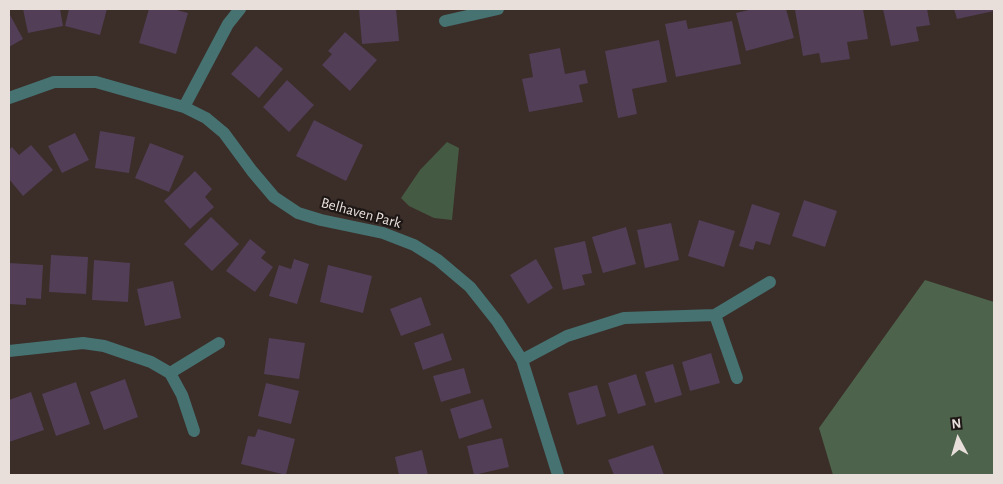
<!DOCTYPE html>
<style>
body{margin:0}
#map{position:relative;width:1003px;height:484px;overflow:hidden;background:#3b2d28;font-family:"Alegreya Sans",sans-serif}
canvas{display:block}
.frame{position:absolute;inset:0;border:10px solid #e8dfdb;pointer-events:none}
.north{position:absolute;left:933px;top:414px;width:50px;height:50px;-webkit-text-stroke:4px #1d1715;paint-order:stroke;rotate:354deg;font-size:14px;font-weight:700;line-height:20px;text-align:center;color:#e8dfdb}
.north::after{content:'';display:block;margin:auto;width:18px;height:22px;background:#e8dfdb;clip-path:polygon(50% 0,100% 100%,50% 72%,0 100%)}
</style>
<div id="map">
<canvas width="1003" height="484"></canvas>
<div class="frame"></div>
<div class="north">N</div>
</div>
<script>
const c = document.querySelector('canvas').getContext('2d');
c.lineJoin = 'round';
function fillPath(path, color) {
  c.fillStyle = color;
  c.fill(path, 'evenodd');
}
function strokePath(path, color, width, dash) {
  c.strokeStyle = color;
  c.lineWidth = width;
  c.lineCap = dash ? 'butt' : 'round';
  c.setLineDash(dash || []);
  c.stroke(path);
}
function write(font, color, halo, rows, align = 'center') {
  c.font = font + ' "Alegreya Sans",sans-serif';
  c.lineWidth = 4.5;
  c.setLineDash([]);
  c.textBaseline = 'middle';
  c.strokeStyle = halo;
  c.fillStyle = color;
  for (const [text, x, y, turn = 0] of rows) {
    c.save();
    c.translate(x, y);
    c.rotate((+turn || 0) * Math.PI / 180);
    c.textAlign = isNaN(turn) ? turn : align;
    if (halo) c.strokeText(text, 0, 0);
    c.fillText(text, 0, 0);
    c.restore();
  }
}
fillPath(new Path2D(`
 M447,142l12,6 -7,72 -18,-2 -25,-12 -8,-8 19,-28z`), '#455a43');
fillPath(new Path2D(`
 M925,280l69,22v173h-161l-14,-47z`), '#4d634b');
fillPath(new Path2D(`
 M23,9h37l3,17 -35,7z
 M69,9h38l-7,26 -35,-9z
 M149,9h24l15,4 -12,41 -37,-11z
 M359,9h37l3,32 -37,3z
 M753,9h33l8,29 -48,13 -10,-38z
 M806,9h57l5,30 -21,3 3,17 -29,4 -2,-10 -16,3 -8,-46z
 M883,9h44l3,16 -14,2 3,14 -28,5z
 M954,9h40v2l-37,8z
 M9,13l14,26 -14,8z
 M686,20l2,9 44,-8 9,43 -65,13 -11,-53z
 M345,32l32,28 -27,31 -28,-26 10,-11 -4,-3z
 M659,40l8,42 -35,7 5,25 -19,4 -13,-67z
 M256,46l27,23 -24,29 -28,-24z
 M560,48l5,26 20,-4 3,13 -9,2 4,17 -54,10 -7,-33 11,-2 -4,-23z
 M287,80l27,25 -25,27 -26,-25z
 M314,120l49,25 -17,36 -50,-25z
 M100,131l35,6 -6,36 -34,-5z
 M75,133l14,27 -27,13 -14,-27z
 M150,143l34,13 -15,36 -34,-14z
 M31,145l22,25 -30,26 -14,-17v-29l3,-3 7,8z
 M195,171l17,18 -7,8 9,10 -24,22 -26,-28z
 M804,200l33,11 -12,36 -33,-11z
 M752,204l28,9 -10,32 -14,-4 -3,9 -14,-4z
 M211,217l28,27 -27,27 -28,-27z
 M699,220l36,11 -11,36 -36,-11z
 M671,223l8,37 -34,8 -8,-38z
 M626,227l10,37 -33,9 -11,-36z
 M250,239l16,13 -5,6 12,9 -18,25 -29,-21z
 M585,241l7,32 -10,2 3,10 -22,5 -9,-42z
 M51,255l37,2 -2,37 -37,-2z
 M294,259l15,5 -12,40 -28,-8 10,-31 12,4z
 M536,259l17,29 -25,16 -18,-29z
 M94,260l36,3 -2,39 -36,-2z
 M9,263l34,2 -2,34 -15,-1v7l-17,-1z
 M328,265l44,11 -9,37 -43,-11z
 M173,281l8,37 -36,8 -8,-37z
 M421,297l10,28 -30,11 -11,-27z
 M443,333l9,27 -29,10 -9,-27z
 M269,338l36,5 -6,36 -35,-5z
 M711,353l9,30 -30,8 -8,-29z
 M673,364l9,31 -27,8 -10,-31z
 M464,368l7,25 -30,9 -8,-26z
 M636,374l10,31 -28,9 -10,-31z
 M125,379l13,38 -34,13 -14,-38z
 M76,382l14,42 -34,12 -14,-42z
 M266,383l33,8 -8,33 -33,-8z
 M597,385l9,31 -29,9 -9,-32z
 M31,392l13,38 -35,12v-42z
 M483,399l9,29 -33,11 -9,-30z
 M258,429l37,10 -9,36 -45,-11 7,-28 7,1z
 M502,438l7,29 -35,8 -7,-29z
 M653,445l11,30h-50l-6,-15z
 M422,450l6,25h-29l-4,-18z`), '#523e57');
strokePath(new Path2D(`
 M445,21l53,-12
 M9,98l45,-16h42l88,25 22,11 18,15 28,38 22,26 24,16 23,7 62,13 31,12 24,15 32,27 27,34 25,39 36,115
 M184,107l44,-83 12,-15
 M715,315l55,-33
 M9,351l74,-8 21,3 47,16 19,11 12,22 12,36
 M522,360l45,-24 57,-18 91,-3 22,63
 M170,373l49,-30`), '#467272', 12);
write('15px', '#e8dfdb', '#1d1715', [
 ["Belhaven Park",361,213,15]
]);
</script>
